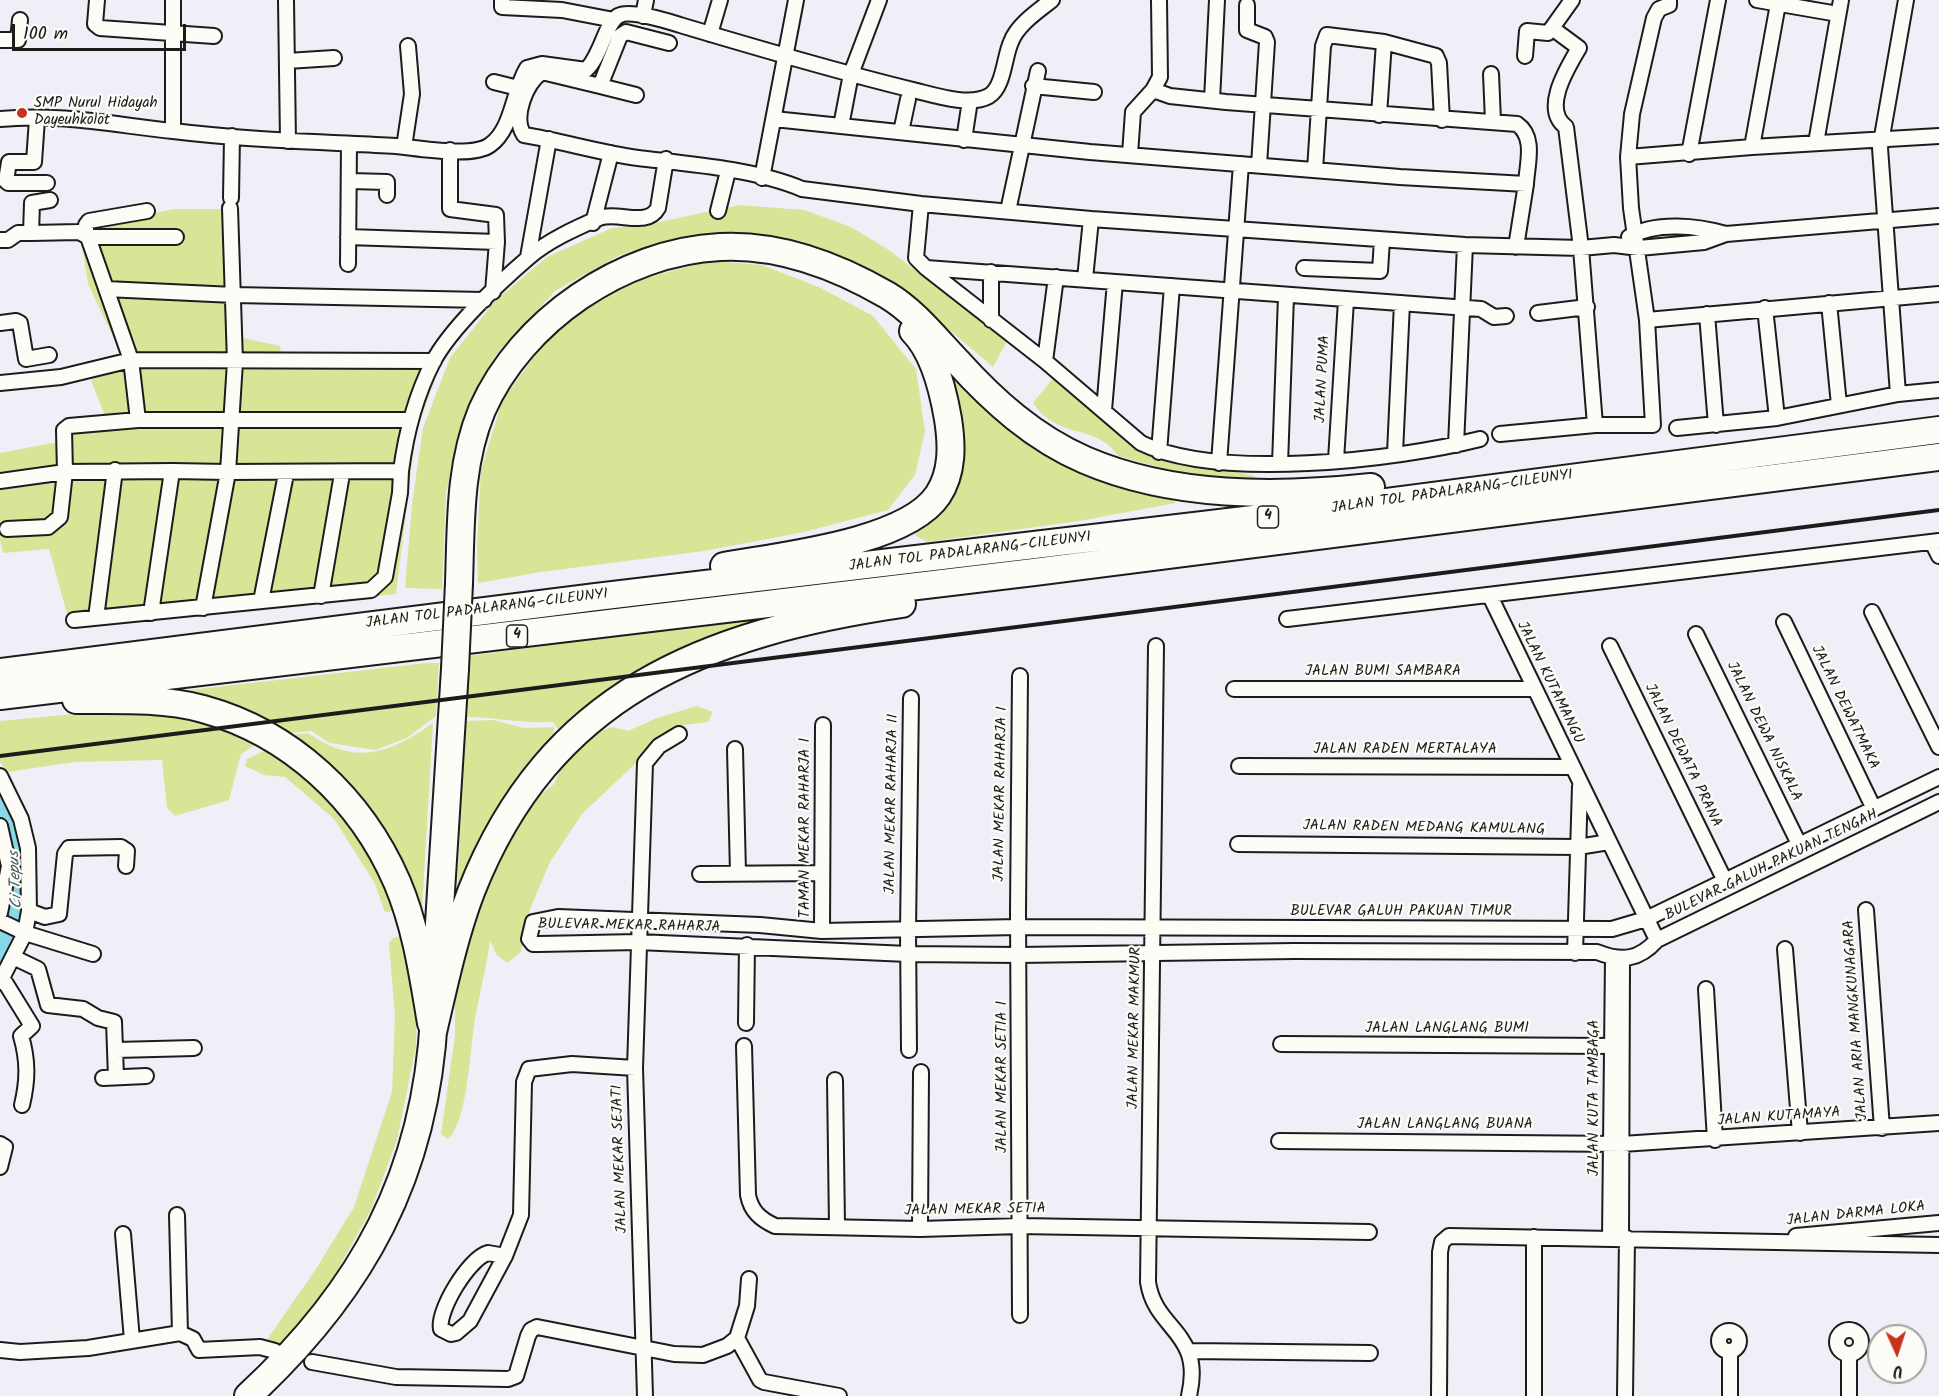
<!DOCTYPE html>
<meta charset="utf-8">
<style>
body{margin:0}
#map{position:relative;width:1939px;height:1396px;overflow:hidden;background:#f0eff8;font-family:Kalam,sans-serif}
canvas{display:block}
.north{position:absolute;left:1867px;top:1324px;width:60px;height:60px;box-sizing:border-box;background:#fdfcf7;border:2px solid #a3a29f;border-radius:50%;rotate:177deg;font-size:16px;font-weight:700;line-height:24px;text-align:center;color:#1c1c1c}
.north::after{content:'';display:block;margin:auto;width:21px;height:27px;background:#c8321e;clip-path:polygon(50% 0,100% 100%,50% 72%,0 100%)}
.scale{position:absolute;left:12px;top:24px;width:174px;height:27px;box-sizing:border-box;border:3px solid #1c1c1c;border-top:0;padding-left:8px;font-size:18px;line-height:21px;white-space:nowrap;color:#1c1c1c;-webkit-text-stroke:4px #fdfcf7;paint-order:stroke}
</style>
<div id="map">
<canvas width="1939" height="1396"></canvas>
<div class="north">U</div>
<div class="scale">100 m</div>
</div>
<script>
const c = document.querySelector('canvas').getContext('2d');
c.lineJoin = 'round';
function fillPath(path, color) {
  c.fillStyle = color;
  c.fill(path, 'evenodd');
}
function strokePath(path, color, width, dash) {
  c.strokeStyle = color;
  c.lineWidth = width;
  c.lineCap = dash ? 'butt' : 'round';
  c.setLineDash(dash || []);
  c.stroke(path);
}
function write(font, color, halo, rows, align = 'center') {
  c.font = font + ' Kalam,sans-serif';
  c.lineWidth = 4.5;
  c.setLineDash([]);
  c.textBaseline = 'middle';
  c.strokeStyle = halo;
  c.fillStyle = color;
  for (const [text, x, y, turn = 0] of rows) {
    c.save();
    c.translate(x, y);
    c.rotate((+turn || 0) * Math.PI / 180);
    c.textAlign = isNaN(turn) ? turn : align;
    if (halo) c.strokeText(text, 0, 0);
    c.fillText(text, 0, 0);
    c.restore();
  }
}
fillPath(new Path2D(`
 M739,205l65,5 47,17 38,23 118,91 -14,26 -67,-57 -44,-33 -62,-28 -66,-15 -69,3 -65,18 -65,36 -60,65 -36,75 -13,63 -4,95 -37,-1 7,-84 11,-76 27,-70 45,-57 52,-44 65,-29 43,-5z
 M174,209h57l12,129 37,8 2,15 159,2 -25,69 -20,162 -325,34 -22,-79 -46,4 -3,-13v-87l63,-12 -2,-17 44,-8 -14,-36 35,-16 -38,-80 -8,-51 34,-11z
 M711,261l51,4 59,23 52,28 43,53 9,62 -10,44 -27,35 -84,22 -100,19 -163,21 -63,11 -1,-36 4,-77 21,-69 48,-66 75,-52z
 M945,369l22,19 194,101 15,14 -97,18 -152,21 -12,-7 41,-52 7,-48z
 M1054,377c20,18 41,40 65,52 42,22 90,37 136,47v8c-47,-4 -92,-15 -137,-28 -18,-28 -48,-19 -72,-39 -5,-3 -9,-9 -13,-14z
 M752,618v5l-50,17 -48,24 -98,81 2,-16 -5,-7c-30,2 -57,-5 -86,-5l2,-61z
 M427,663h12l-3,53 -29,22 -32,12 -45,-7 -19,-12 -30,3 -118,-41z
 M697,706l16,6 -5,10 -33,4 -93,88 -32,48 -20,47 -9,43 -14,11 -11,-9 -6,-14c-3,25 -9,48 -14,73 -6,29 -7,108 -28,126l-7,-5 14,-99v-38l25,-94 22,-53 38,-55 14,-11 13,-28 32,-25 14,-4 15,4 29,-13z
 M127,709l52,5 79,29 -17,11 -12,46 -54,16 -8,-8 -5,-48 -87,2 -68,10 -7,-10v-41z
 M493,720l31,8 30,-1 -2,19 -96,168 9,-193z
 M433,723l-11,186 -35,-63 -101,-110 22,-3c47,33 81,21 125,-10z
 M264,751l22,8 69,56 40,74 -1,22 -9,1 -11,-30 -40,-63 -49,-42 -21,-2 -19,-9 2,-7z
 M403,935l14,58 -1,53 -19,94 -26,70 -46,82 -45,55 -14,-6 50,-72 38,-62 38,-115 3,-76 -6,-73 4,-5z`), '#d9e497');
strokePath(new Path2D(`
 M0,805l15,27 5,82 -20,40`), '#88d8e5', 21);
const minor = new Path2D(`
 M97,0l-2,24 5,4 114,8
 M286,0l2,141
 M502,0v7l60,3 52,10
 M1572,0l-20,28 27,20c-11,19 -38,61 -13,79l15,121 14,177
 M1757,0l81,14
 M1247,5v25l18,7 2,5 -8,123
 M643,16l3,-16
 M710,34l10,-34
 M0,40h18l2,-20
 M669,43l-43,-11 -6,4 -20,50 -58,-14c-16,11 -30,45 -18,63 38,6 76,18 114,23 51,6 117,11 164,31l119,15 170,15 374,26 116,3 33,-3 25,3 65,-6 22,-8 213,-18
 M1525,56l2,-25 21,2 4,-5
 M287,61l47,-3
 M1491,74l2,47
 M494,82l24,6
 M600,86l36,9
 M1033,86l61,6
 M1212,100l5,-100
 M1379,115l5,-73
 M0,119c58,-6 115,6 173,12 74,9 148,11 223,15 21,2 77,12 94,-1 23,-16 23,-55 37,-77l15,-4 44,6c15,-14 19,-46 32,-54 11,-7 49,5 62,9 77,23 155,46 233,65 21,5 56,17 76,6 15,-9 15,-39 22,-54 6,-17 27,-31 41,-42
 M37,119l-3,43h-25l-3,19 2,2h39
 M774,119l316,33 310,25 126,7c1,-20 10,-47 -9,-60l-291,-22 -56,-6 -17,-6
 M841,126l10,-52 28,-74
 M173,131v-131
 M901,132l7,-33
 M964,140l5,-33
 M1816,143l25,-143
 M404,147l8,-53 -4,-48
 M1752,147l26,-143
 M450,150v59l46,6 1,27
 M1130,154l3,-42 20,-22 7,-13 -1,-77
 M1689,154l29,-154
 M1628,157l124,-10 187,-11
 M1315,170l8,-124 4,-11 57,7 52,14 3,7 3,57
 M762,178l34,-178
 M350,181l37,1v13
 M231,198l1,-62
 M921,204l-5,54 10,10 555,41 13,8 12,-1
 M230,208l5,154 -7,110 173,-1c5,-38 14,-74 32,-109 17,-33 66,-79 95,-104 19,-17 48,-30 71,-40 19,-7 48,10 59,-10l8,-49
 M718,211l10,-40
 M1008,211l30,-140
 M593,223l18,-70
 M31,233l1,-30 18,-3
 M86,233v-8l3,-4 58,-10
 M88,237l43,123 7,60
 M348,237l149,5 -4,50
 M1629,237c27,-16 69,-11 97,-3
 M0,240h8l10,-7h13l48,-1 9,5h88
 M1516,247l10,-63
 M528,257l21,-118
 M348,264l1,-120
 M926,268l119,93 96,82c77,38 256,17 339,-4
 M1304,268l76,3 2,-31
 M991,272v48
 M1085,279l6,-60
 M106,289l128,6 250,5
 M1829,303l10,102
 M1765,308l12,110
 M1538,313l49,-6
 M1707,314l9,111
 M1647,320l292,-26
 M0,323l16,-2 4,2 6,36 23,-4
 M1045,361l11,-84
 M0,383l61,-6 70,-17 303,1
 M1898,394l-18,-246 26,-148
 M1104,410l11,-128
 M1677,428l100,-10 121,-24 41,-4
 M1500,434l95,-9h58l-6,-105 -16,-112 -3,-51 4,-43 22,-96 5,-9 10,-4v-5
 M1456,445l9,-200
 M1159,452l13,-166
 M1395,453l7,-150
 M1336,460l10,-160
 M1219,463l22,-299
 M1280,464l6,-168
 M0,481l65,-9 107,-1
 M7,529l41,-2 12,-10 5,-45 -1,-42 5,-4 69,-6h272
 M1932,542l7,14
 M321,596l21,-122
 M1490,596l167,344
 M261,601l25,-127
 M1872,612l67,135
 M151,613l21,-142 56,1 -25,136
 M96,618l19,-148
 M1287,619l652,-78
 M74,620l297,-30 14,-13 15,-84 1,-22
 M1784,622l90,187
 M1696,634l103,210
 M1156,646l-8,636c7,49 56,49 41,114
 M1610,646l115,235
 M1020,676l-2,236 2,403
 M1234,689h299
 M735,749l3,124
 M1239,766l333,1
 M0,776l21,43 7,29 1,63 -4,22 -25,49
 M1939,777l-293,142 -34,10 -594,-2 -196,4 -62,-6 -202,-8 -25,5 -4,17 4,5h6l99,-2 270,12 111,1 275,-4 303,1c25,10 42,8 60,-12l282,-138
 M0,826l9,40 -9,47
 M1238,844l340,3 31,-5
 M700,874l122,-1
 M1866,910l16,218
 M29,911l16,6 14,-3 6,-60 4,-6 52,-1 6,4 -1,15
 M0,921l25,12 68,21
 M822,931l1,-206
 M1785,949l15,184
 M1575,953l5,-167
 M13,957l25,12 10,36 35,4 15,9 16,4 2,55
 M3,979l29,47 -11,10c7,24 7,44 1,69
 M1706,989l9,151
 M746,1023l1,-78
 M1281,1044l331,2
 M744,1046l4,149c3,16 12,24 27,31l145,3 100,-3 349,6
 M116,1050l78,-2
 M909,1050l-1,-119 3,-233
 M103,1078l43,-2
 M835,1080l2,146
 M1279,1141l343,3 317,-21
 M0,1144l5,3 -5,20
 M177,1215l3,118
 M920,1229l1,-157
 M123,1234l9,106
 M1796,1236l143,-13
 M1610,1238l3,-280
 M1621,1238l1,-279
 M505,1256l-17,-3c-19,5 -51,58 -47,76l10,5 5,-1 14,-12 35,-65 16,-41 3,-133 5,-13 43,-5 63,4
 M1837 1342a12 12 0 1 1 24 0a12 12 0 1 1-24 0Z
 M1719 1341a10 10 0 1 1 20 0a10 10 0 1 1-20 0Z
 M737,1338l10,-32 2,-27
 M0,1350l20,2 68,-4 92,-15 13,6 6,11 61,-3 15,4
 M1190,1351l180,2
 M1849,1354v42
 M312,1362l84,15 112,2 8,-3 12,-40 3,-6 6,-3 137,27 29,1 24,-9 10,-8 23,42 4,2 75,14
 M645,1396l-10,-328 10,-305 14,-17 20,-12
 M1439,1396l1,-144 2,-10 7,-6 490,9
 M1534,1396v-159
 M1625,1396l2,-158
 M1730,1396v-45`);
const motorway = new Path2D(`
 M724,566c55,-10 182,-23 214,-71 15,-23 14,-50 10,-76 -5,-29 -14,-67 -35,-88
 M459,583c2,-58 0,-118 23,-173 40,-90 140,-158 238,-163 58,-3 117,19 167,48 27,16 48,43 70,66 36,40 77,77 128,99 88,38 192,37 286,27
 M0,672l596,-75 691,-82 652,-85
 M0,696l1034,-124 905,-115
 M76,700c40,0 88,-2 127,9 88,24 158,90 194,173 19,44 26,94 34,141
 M436,971l19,-302
 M433,1032c11,-47 21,-95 38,-140 78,-199 234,-259 431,-288
 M248,1396c115,-106 178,-222 186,-379`);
strokePath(minor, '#1c1c1c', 18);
strokePath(motorway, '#1c1c1c', 30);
strokePath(minor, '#fdfcf7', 14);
strokePath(motorway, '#fdfcf7', 26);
strokePath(new Path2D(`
 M0,756l1939,-246`), '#1c1c1c', 4);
const motorwayBridge = new Path2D(`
 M455,669l4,-86`);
strokePath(motorwayBridge, '#1c1c1c', 30, []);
strokePath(motorwayBridge, '#fdfcf7', 26);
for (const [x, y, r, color] of [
 [22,113,6,"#c8321e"]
]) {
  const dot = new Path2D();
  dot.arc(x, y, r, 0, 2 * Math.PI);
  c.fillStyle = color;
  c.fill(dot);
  strokePath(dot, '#fdfcf7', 2);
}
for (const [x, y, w] of [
 [1268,517,21],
 [517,636,21]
]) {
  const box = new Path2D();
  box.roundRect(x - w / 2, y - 11, w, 22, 4.5);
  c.fillStyle = '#fdfcf7';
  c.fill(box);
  strokePath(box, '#1c1c1c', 1.5);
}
write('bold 14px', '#1c1c1c', null, [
 ["4",1268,517],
 ["4",517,636]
]);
write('15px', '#1c1c1c', '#fdfcf7', [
 ["SMP Nurul Hidayah",34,104],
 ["Dayeuhkolot",34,121]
], 'left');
write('15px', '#1c1c1c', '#fdfcf7', [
 ["JALAN PUMA",1324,379,-87],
 ["JALAN TOL PADALARANG–CILEUNYI",1452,493,-8],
 ["JALAN TOL PADALARANG–CILEUNYI",970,553,-7],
 ["JALAN TOL PADALARANG–CILEUNYI",487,610,-7],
 ["JALAN BUMI SAMBARA",1383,672],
 ["JALAN KUTAMANGU",1549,683,64],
 ["JALAN DEWATMAKA",1844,708,64],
 ["JALAN DEWA NISKALA",1763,732,64],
 ["JALAN RADEN MERTALAYA",1405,750],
 ["JALAN DEWATA PRANA",1682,756,64],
 ["JALAN MEKAR RAHARJA I",1002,794,-89],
 ["JALAN MEKAR RAHARJA II",893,804,-89],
 ["TAMAN MEKAR RAHARJA I",806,828,-90],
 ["JALAN RADEN MEDANG KAMULANG",1424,829,1],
 ["BULEVAR GALUH PAKUAN TENGAH",1772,866,-26],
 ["BULEVAR GALUH PAKUAN TIMUR",1401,912],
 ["BULEVAR MEKAR RAHARJA",629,927,1],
 ["JALAN ARIA MANGKUNAGARA",1857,1020,-94],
 ["JALAN MEKAR MAKMUR",1136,1028,-89],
 ["JALAN LANGLANG BUMI",1447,1029],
 ["JALAN MEKAR SETIA I",1003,1077,-90],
 ["JALAN KUTA TAMBAGA",1595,1098,-90],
 ["JALAN KUTAMAYA",1779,1118,-4],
 ["JALAN LANGLANG BUANA",1445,1125],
 ["JALAN MEKAR SEJATI",621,1159,-92],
 ["JALAN MEKAR SETIA",975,1211,-1],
 ["JALAN DARMA LOKA",1856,1215,-6]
]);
write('italic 16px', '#425e62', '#fdfcf7', [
 ["Ci Tepus",17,880,-93]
]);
</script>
